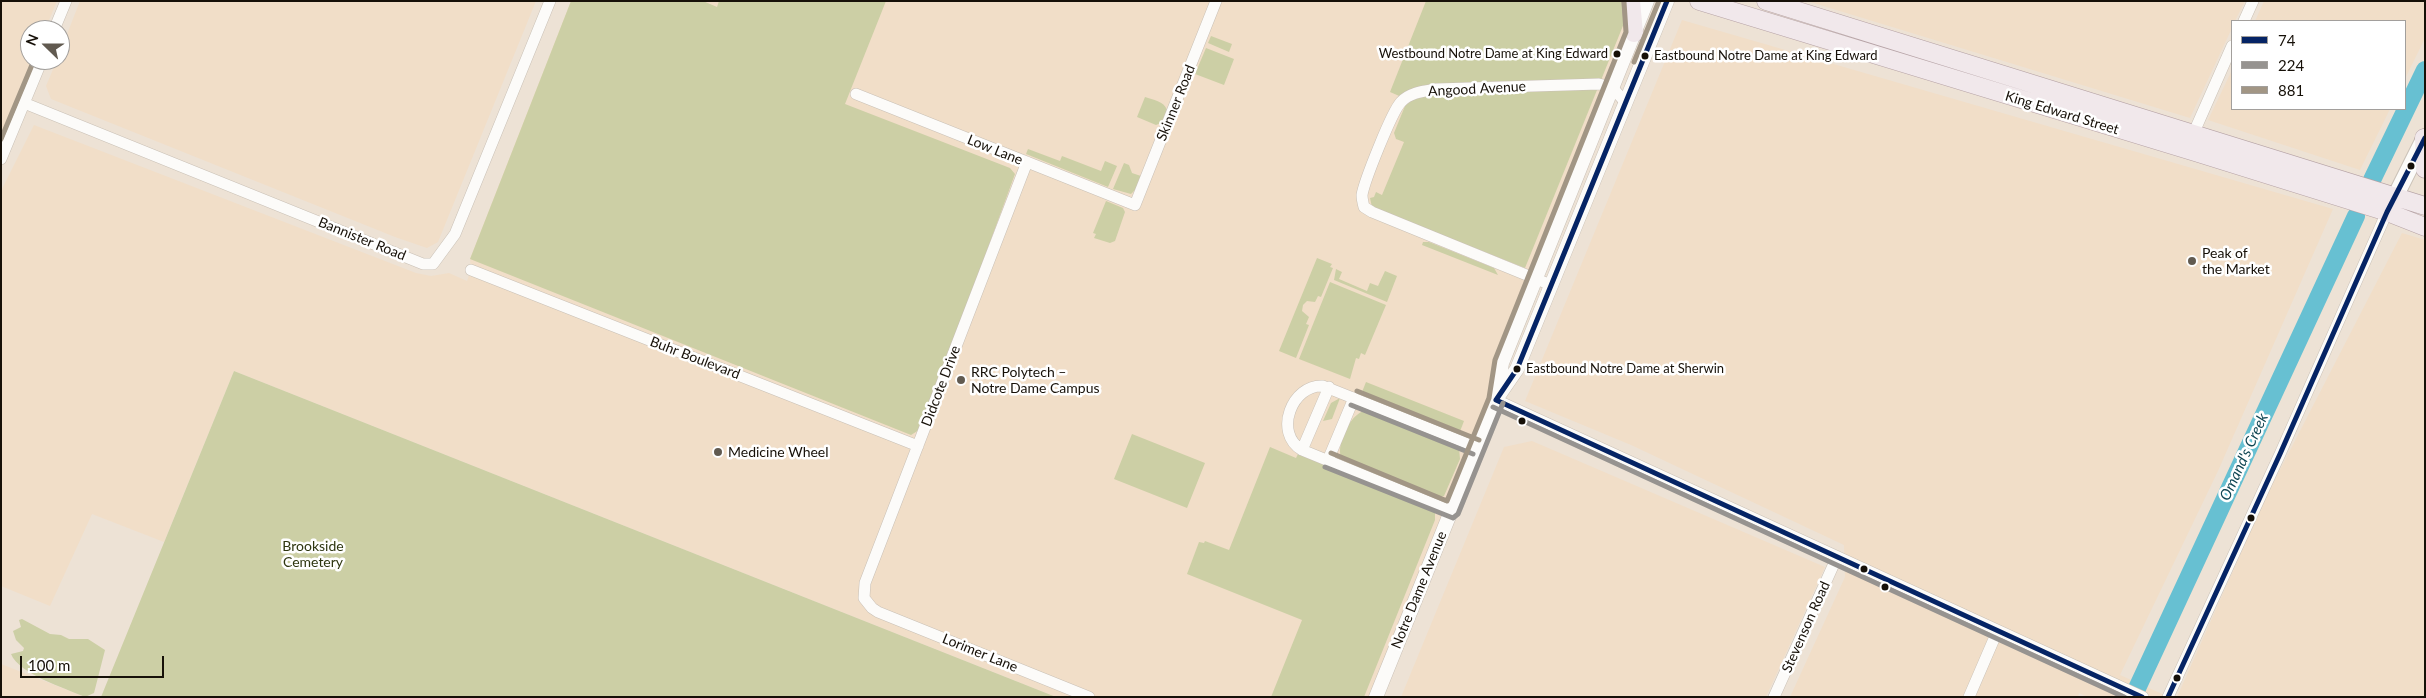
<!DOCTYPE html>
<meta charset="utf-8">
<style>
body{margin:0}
#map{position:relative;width:2426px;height:698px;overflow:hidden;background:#ede2d5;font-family:Lato,sans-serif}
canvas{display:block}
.frame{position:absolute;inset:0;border:2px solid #161008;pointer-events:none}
.legend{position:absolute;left:2231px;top:20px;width:175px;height:90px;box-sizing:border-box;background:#fff;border:1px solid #a29f9c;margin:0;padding:6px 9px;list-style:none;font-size:15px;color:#161008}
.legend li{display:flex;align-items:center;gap:10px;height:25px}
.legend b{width:25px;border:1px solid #a29f9c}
.north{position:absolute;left:20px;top:20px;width:50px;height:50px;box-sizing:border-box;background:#fff;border:1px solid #a29f9c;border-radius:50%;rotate:292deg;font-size:14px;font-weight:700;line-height:20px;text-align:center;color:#161008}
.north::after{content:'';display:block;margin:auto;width:18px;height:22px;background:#615a50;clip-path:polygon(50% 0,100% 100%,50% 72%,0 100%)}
.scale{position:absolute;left:20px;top:656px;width:144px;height:22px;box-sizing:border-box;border:2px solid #161008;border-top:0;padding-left:6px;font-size:15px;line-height:18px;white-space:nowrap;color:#161008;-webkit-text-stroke:4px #fff;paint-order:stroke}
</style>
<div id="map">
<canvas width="2426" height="698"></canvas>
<div class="frame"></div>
<ul class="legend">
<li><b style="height:6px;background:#052465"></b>74</li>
<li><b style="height:6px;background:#969390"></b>224</li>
<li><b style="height:6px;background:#a29685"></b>881</li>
</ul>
<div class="north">N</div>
<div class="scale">100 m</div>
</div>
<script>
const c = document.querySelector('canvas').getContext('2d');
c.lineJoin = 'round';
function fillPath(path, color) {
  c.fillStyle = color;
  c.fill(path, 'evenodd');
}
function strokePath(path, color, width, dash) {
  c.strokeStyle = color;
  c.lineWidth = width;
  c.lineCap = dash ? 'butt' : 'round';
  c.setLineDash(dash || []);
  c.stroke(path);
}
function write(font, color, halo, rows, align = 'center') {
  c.font = font + ' Lato,sans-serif';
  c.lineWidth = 5;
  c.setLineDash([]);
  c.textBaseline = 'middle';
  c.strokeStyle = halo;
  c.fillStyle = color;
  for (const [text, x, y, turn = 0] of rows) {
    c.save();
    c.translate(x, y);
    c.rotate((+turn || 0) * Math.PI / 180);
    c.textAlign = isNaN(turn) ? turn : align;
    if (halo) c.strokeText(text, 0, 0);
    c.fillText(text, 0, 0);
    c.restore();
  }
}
fillPath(new Path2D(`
 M1,1h56l-12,29h-15v30h3l-32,80z
 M80,1h456l-98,241 -11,6 -32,-11 -344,-138 -5,-13 11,-26h3v-8z
 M571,1h1065l-137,347 -14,64 -116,285h-313l-822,-326 -70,171 -72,-28 -42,92 -49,-20v-395l33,-66 382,148 15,3 18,-3 18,8 4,-11 -1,-11z
 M1807,1h438l-10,20h-3v7l-42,90z
 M2264,1h161v37l-20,41v-58h-150z
 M1682,20l651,189 -115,262 -98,204 49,22h-82l-8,-4 -1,4h-288l55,-120 -1,-32 -213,-100 -106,-44z
 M2232,70v39h158l-30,61 -152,-50z
 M2402,233l23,7v457h-248l88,-198z
 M1532,441l293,126 -59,130h-365l103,-250z
 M1,664l84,33h-84z`), '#f1dec8');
fillPath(new Path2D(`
 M571,1h132l14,6 2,-6h167l-41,103 165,64 5,6 -90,245 -6,11 -8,5 -441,-176z
 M1426,1h207l-108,267 -153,-61 -2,-9 4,-1 2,-5 6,3 22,-53 -8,-3 -2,-6 11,-27 6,-5 -21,-9z
 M1211,36l21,8 -3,8 -21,-9z
 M1206,48l28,11 -10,26 -29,-11z
 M1145,97c8,3 19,4 22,13l-6,13 -5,2 -19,-8z
 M1028,149l32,12 2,-5 39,15 4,-10 12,5 -9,21 -82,-33z
 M1124,163l5,2 3,8 9,3 -6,14 -4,4 -18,-5z
 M1106,201l17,7 2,4 -10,29 -5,2 -16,-5 2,-4 -3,-1z
 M1423,242h6l65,26 4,7 -76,-30z
 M1317,258l15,6 -2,3 3,1 -12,29 -3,-1 -3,6 -8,-1 -4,4 -1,6 7,6 -3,7 3,1 -13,33 -17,-7z
 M1336,269l6,3 -3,7 28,12 3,-8 8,3 7,-15 12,5 -10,26 -53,-22z
 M1330,282l56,23 -21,50 -4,-2 -2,6 -3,-1 -6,21 -51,-20z
 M234,371l822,326h-955z
 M1366,382l98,39 -5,13 -94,-38 -3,-4z
 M1340,398l-8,21 -9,2 8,-18z
 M1368,410l85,33 6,5 1,11 -16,37 -10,2 -88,-36 -5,-5c-5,-14 11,-47 27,-47z
 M1132,434l73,29 -18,45 -73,-29z
 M1270,447l26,11 2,-4 131,53 6,6v7l-71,177h-93l31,-77 -115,-46 12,-32 5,1 1,-2 24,9z
 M22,619l28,15 11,1 8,4h19l17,11 -11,43 -9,4c-20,-9 -66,-23 -74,-43l12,-3 1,-3 -8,-8 -3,-9 8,-4 -2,-7z`), '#cccfa5');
strokePath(new Path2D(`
 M2372,180l53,-110
 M2133,697l223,-481`), '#67c0d2', 18);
const minor = new Path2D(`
 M2244,21l9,-20
 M54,30l12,-29
 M856,94l279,111 81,-204
 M24,103l399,161h10l22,-30 95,-233
 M2191,139l41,-93
 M1,159l41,-99
 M1027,162l-162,421 -1,15 8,10 6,4 211,85
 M471,270l447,176
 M1551,285l-179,-73 -8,-5c-1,-4 -2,-8 -2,-12 2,-13 30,-84 39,-93 9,-10 24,-11 36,-13l162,-5 13,3 13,15
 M1496,400l647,297
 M1302,450l27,-63
 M1328,460l26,-62
 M1451,511l-149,-61c-29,-17 -10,-66 21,-64l153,61
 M1774,697l63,-140
 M1969,697l28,-65
 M2168,697l112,-243 107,-242`);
const tertiary = new Path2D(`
 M1499,395l18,-26 150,-368
 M1376,697l120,-297 6,-37 145,-362`);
const secondary = new Path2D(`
 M2389,209l36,-72`);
const primary = new Path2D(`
 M1631,1l3,32
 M1699,1l499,152 189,59 38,15
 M1766,1l659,205
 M2424,138l1,31`);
strokePath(minor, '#c9c0b6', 12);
strokePath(tertiary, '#c9c0b6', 15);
strokePath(secondary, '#c9c0b6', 18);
strokePath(primary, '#b6a3a6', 19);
strokePath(minor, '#fcfbf9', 11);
strokePath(tertiary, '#fcfbf9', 14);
strokePath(secondary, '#fcfbf9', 16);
strokePath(primary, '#f1e8eb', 18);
strokePath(new Path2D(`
 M1496,400l646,297
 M1496,400l21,-31 150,-368
 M2168,697l112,-243 107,-242 38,-74`), '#052465', 5);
strokePath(new Path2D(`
 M1351,405l122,49
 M1493,407l631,290
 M1325,467l128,51 5,-4 45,-111`), '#969390', 5);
strokePath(new Path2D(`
 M1634,62l25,-61
 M1,139l33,-79
 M1357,391l122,49
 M1331,453l116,48 42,-103 6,-38 131,-328 -2,-30`), '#a29685', 5);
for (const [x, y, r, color] of [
 [1617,54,4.5,"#161008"],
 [1645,56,4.5,"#161008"],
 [2411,166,4.5,"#161008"],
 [2192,261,5,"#615a50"],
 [1517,369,4.5,"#161008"],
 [961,380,5,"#615a50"],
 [1522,421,4.5,"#161008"],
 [718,452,5,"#615a50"],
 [2251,518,4.5,"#161008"],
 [1864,569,4.5,"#161008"],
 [1885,587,4.5,"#161008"],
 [2177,678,4.5,"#161008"]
]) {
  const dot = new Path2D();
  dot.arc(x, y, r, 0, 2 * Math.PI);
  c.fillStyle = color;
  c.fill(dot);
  strokePath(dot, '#fff', 2);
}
write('13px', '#161008', '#fff', [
 ["Westbound Notre Dame at King Edward",1608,54,"right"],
 ["Eastbound Notre Dame at King Edward",1654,56],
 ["Eastbound Notre Dame at Sherwin",1526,369]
], 'left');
write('14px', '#161008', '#fff', [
 ["Angood Avenue",1477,89,-3],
 ["Skinner Road",1176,103,-68],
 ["King Edward Street",2062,113,17],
 ["Low Lane",995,150,22],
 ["Bannister Road",362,239,22],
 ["Buhr Boulevard",695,358,21],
 ["Didcote Drive",941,386,-69],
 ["Notre Dame Avenue",1419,590,-68],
 ["Stevenson Road",1806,627,-66],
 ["Lorimer Lane",980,653,22]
]);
write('14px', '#161008', '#fff', [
 ["Peak of",2202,253],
 ["the Market",2202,269],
 ["RRC Polytech –",971,372],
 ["Notre Dame Campus",971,388],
 ["Medicine Wheel",728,452]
], 'left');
write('14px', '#2e3610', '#fff', [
 ["Brookside",313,546],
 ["Cemetery",313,562]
]);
write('italic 15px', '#0f4653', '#fff', [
 ["Omand's Creek",2244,457,-65]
]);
</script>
